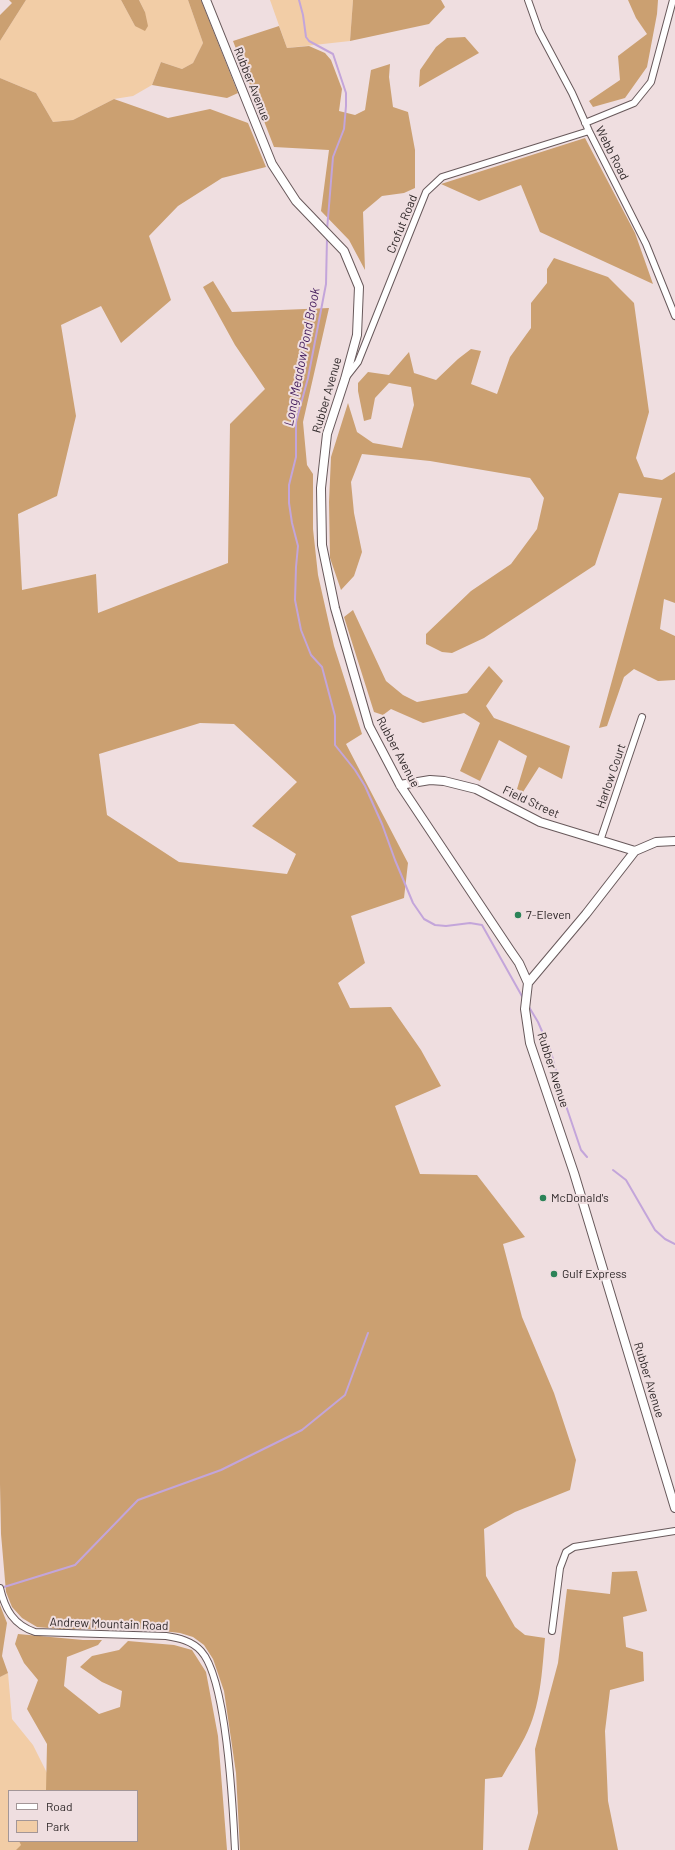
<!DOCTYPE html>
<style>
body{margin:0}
#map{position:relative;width:675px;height:1850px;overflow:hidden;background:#efdee0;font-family:Barlow,sans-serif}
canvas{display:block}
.legend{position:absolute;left:8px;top:1790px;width:130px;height:52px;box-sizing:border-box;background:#efdee0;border:1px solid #a39697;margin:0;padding:5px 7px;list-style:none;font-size:12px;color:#30292a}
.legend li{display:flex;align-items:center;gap:8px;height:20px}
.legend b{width:20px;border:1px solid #a39697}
</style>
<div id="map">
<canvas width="675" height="1850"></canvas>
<ul class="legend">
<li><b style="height:5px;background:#fff"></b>Road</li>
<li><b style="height:11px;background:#f2cda6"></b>Park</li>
</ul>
</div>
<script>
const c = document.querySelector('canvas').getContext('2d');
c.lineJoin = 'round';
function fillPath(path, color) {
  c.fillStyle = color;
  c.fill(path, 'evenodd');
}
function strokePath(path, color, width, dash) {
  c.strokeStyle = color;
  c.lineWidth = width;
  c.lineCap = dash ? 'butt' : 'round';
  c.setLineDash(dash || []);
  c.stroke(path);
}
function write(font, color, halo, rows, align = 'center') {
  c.font = font + ' Barlow,sans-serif';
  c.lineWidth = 4;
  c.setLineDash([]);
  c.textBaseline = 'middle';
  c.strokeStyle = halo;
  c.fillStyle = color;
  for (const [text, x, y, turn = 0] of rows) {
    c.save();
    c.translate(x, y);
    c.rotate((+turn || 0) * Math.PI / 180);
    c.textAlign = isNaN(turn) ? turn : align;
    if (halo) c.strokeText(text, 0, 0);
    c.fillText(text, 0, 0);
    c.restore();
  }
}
fillPath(new Path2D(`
 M26,0h95l14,26 10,-14 -6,-12h49l15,43 -10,20 -11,6 -21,-7 -9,23 -19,11 -19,3 -41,21 -20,2 -17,-29 -36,-15v-37z
 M270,0h83l-3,41 -63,7z
 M8,1673l4,46 21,26 23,46h-47v50h66l2,9h-77v-173z`), '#f2cda6');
fillPath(new Path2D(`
 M9,0h17l-26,41v-26l12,-12z
 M121,0h18l6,12 3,14 -3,5 -10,-5z
 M188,0h13l37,93 -11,5 -75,-13 9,-23 21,7 11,-6 10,-20z
 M353,0h88l4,7 -16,17 -79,17z
 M628,0h30l-1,14 -10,53 -22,31 -32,9 -4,-6 31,-21 -2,-24 29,-22 -11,-16z
 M279,26l8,22 22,-2 16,7 6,7 11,29 -3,22 16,4 10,-5 6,-40 19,-6 -1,13 4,30 15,5 7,38v38l-11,5 -22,3 -19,16 2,58 -16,-30 -28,-29 8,-61 -55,-3 -41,-106z
 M465,37l14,16 -60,34 1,-17 16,-23 11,-9z
 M0,78l36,15 17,29 20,-2 41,-21 54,19 42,-9 38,14 18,44 -44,11 -44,28 -29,30 22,64 -50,43 -20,-37 -40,19 15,91 -19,80 -39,18 4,76 74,-16 2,39 130,-50 2,-139 35,-35 -30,-44 -32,-58 10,-6 19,31 97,-4 -26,114 4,43 6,9v55l5,46 16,71 28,88 -16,10 62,119 -4,35 -53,18 14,47 -27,20 12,25 41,-1 30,43 20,36 -46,20 25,68 57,1 48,62 -22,7 19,73 32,76 22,67 -6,30 -55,22 -31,17 2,47 29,51 10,8 20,3c-3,33 -4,68 -20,99 -7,14 -16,27 -23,40l-17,2 -2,71h-243l-4,-77 -12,-82 -11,-32 -9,-14 -11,-8 -13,-4 -34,-4h-86l-23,-2 -15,-9 -10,-11 -6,-15 -5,-58 -1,-50zM200,723l34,1 63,58 -45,44 44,28 -9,20 -108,-12 -72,-47 -8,-61z
 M585,138l50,95 18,51 -113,-52 -19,-47 -42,16 -38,-17z
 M554,258l54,19 26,26 15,109 -13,46 8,19 18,3 13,-8v131l-11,-4 -4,30 15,7v44l-17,1 -24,-12 -10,8 -17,49 -8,2 63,-230 -43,-5 -24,72 -111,73 -32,15 -10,-1 -16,-8v-10l45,-43 40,-27 26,-35 7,-31 -14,-20 -100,-17 -68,-7 -11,28 3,31 8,39 -8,24 -13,14 -11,-32 -1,-56 2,-45 17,-54 9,29 16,11 29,5 12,-43 -3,-18 -22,-4 -14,15 -4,21 -7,2 -6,-30v-8l10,-11 21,3 20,-23 5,21 22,7 22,-21 13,-10 10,2 -10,33 26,10 13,-37 21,-29v-25l16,-20v-14z
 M353,610l33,71 17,14 14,7 50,-9 22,-27 14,15 -17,25 8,12 76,28 -8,33 -23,-12 -16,25 -6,-3 10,-33 -28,-16 -19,41 -20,-10 20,-48 -16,-10 -41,10 -32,-14 -8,6 -9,-3 -30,-95z
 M637,1571l10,40 -24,6 3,30 17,5 1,29 -34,9 -5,41 3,70 10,49h-90l10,-37 -3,-64 23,-86 9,-74 43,5 2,-22z
 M0,1605l7,18 -5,33 6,17 -8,4z
 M18,1634l65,6h19l-4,5 -31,12 -3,29 35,28 21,-7 2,-16 -20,-9 -22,-15 12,-11 27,-6 9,-9 46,4 18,5 14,22 12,64 9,114h-211l5,-5 -2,-4h118v-50h-91l1,-47 -20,-35 11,-29 -14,-17 -9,-19z`), '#cba071');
strokePath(new Path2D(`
 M299,0l4,15 3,22 3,4 24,13 13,39v13l-2,23 -11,28 -6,73
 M327,238l-1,46 -18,94 -12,44v35l-7,28v18l3,20 6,23 -2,21 -1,33 6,30 10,25 11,12 13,49v29l20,25 10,16 17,38 13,36 18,43 11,16 11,6 11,1 24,-3 12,2 41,73
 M529,1007l9,15 13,30 10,39 20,59 6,7
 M613,1170l13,10 29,50 10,9 10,5
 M4,1587l71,-22 63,-65 83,-30 81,-40 43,-35 23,-62`), '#c3a5da', 2);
const street = new Path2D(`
 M528,0l11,31 33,62 17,38 57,113 29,72
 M585,123l49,-20 17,-21 22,-82
 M347,376l11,-14 68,-170 16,-15 147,-46
 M600,841l42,-124
 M0,1588c5,22 14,37 35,44l131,4c13,2 26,5 35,15 26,28 32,158 34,199
 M552,1631l8,-63 6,-16 8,-5 101,-16`);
const secondary = new Path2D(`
 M206,0l66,164 24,37 48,50 15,36 -2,48 -12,44 -18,55 -6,54 1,57 13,63 34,118 31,59 110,165 9,13 9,20
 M400,785l30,-5 14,1 32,8 64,33 95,29
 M675,841l-19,1 -21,9 -49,63 -58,69 -3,26 5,34 44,130 101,335`);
strokePath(street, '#68595b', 8);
strokePath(secondary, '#68595b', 10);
strokePath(street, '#fff', 6);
strokePath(secondary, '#fff', 8);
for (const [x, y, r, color] of [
 [518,915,4,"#2c8358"],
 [543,1198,4,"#2c8358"],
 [554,1274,4,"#2c8358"]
]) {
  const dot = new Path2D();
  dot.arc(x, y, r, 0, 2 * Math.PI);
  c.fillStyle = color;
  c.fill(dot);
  strokePath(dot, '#efdee0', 1.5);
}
write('12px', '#30292a', '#efdee0', [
 ["Rubber Avenue",252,84,68],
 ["Webb Road",612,153,63],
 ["Crofut Road",402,224,-68],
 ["Rubber Avenue",327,395,-74],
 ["Rubber Avenue",398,752,62],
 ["Harlow Court",611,776,-71],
 ["Field Street",531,802,25],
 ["Rubber Avenue",553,1070,72],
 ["Rubber Avenue",649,1380,73],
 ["Andrew Mountain Road",109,1624,2]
]);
write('12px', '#30292a', '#efdee0', [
 ["7-Eleven",526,915],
 ["McDonald's",551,1198],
 ["Gulf Express",562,1274]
], 'left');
write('italic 13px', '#441d5c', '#efdee0', [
 ["Long Meadow Pond Brook",302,357,-79]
]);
</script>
